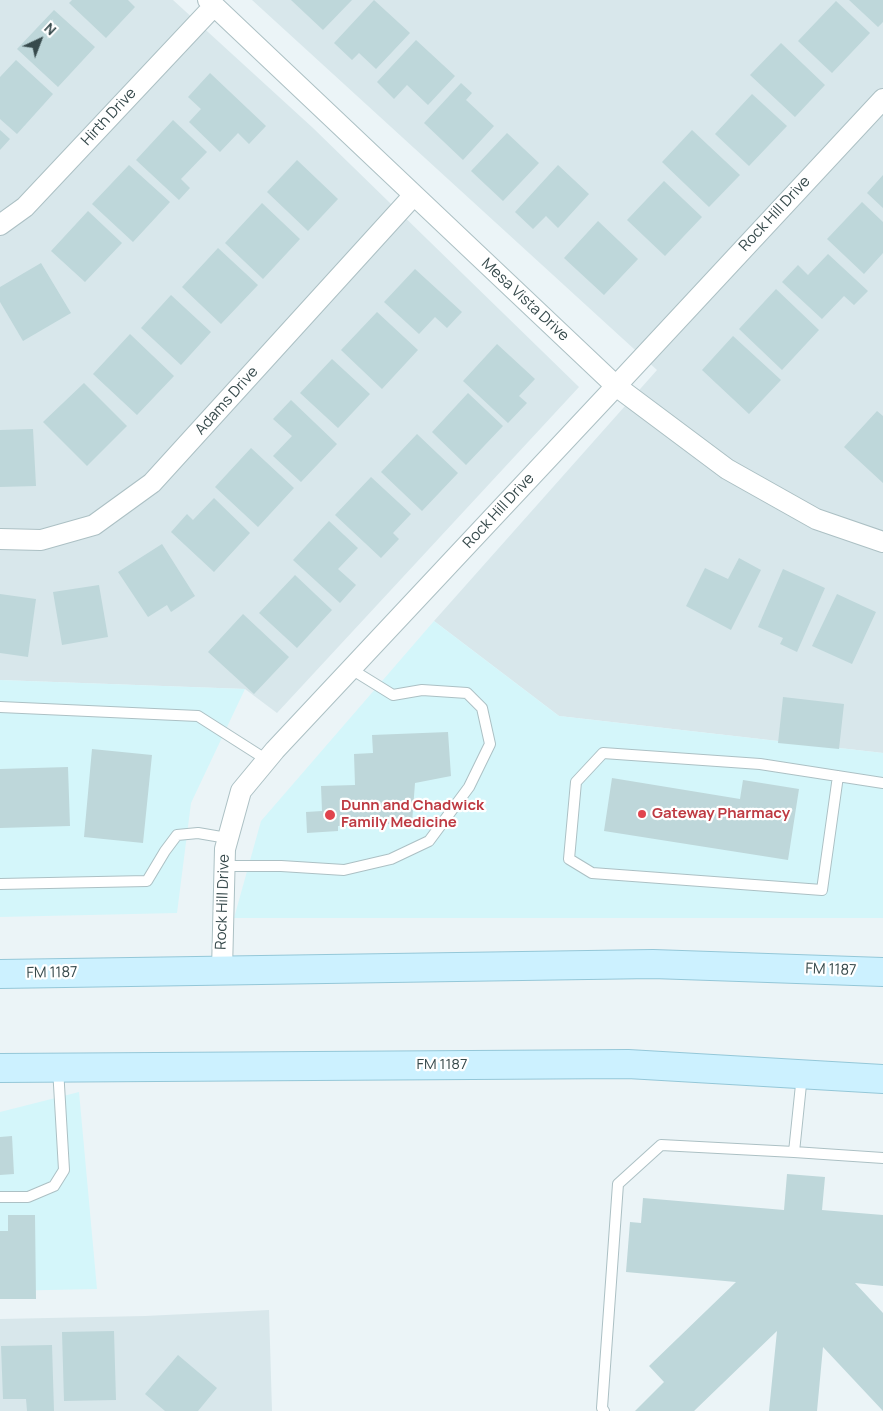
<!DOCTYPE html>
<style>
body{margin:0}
#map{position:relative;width:883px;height:1411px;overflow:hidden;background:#ebf4f7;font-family:Manrope,sans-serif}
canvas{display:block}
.north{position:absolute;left:15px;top:15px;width:50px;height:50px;-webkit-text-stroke:4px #fff;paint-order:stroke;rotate:43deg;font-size:14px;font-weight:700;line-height:20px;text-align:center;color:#374a4c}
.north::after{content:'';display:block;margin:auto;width:18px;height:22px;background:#374a4c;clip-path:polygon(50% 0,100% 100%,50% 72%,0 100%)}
</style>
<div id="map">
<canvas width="883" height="1411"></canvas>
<div class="north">N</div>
</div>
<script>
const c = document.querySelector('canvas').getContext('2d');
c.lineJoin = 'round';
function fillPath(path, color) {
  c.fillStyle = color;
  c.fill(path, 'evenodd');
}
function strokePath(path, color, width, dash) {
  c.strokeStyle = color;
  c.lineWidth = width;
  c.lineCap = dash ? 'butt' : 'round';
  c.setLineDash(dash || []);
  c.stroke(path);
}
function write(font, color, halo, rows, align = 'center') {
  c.font = font + ' Manrope,sans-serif';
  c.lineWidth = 4.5;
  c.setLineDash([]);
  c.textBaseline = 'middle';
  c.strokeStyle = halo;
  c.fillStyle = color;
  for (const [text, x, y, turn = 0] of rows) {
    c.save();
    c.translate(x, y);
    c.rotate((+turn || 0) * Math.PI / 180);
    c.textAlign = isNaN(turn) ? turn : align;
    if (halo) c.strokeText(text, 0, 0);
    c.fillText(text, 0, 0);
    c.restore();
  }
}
fillPath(new Path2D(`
 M0,0h173l140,128 266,259 -302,326 -32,-24 -245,-9z
 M252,0h631v753l-324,-37 -125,-95 223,-251z
 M269,1310l3,101h-272v-92l145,-3z`), '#d8e7eb');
fillPath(new Path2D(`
 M434,621l125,95 324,37v165h-649l27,-97z
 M0,680l245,9 -54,114 -14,110 -177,4z
 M79,1092l18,197 -97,2v-179z`), '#d4f6fa');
fillPath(new Path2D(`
 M72,0h56l7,7 -29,31 -37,-35z
 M291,0h61l-29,30z
 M374,0l36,33 -34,36 -17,-16 -7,7 -18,-17z
 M849,0h34v22l-5,5z
 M836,1l34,32 -38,40 -34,-32z
 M54,10l41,37 -37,40 -41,-38z
 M416,40l39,36 -27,29 -21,-20 -13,14 -17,-17z
 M781,43l44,42 -30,32 -45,-42z
 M16,60l37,34 -36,40 -17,-15v-42z
 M210,73l56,53 -17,18 -11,-11 -18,19 -31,-30 12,-13 -13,-12z
 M461,83l11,10 -6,7 28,26 -31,34 -39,-37z
 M752,94l35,32 -38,40 -34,-32z
 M173,120l34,32 -26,27 9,9 -11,12 -43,-40z
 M0,130l10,9 -10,11z
 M692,130l48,45 -31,32 -47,-45z
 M507,133l32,30 -36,38 -32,-30z
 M297,160l41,39 -30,32 -41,-39z
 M129,165l41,37 -37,40 -41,-38z
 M558,165l31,29 -31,34 -12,-12 -13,13 -18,-17z
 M883,175v33l-16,-15z
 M664,181l38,36 -37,39 -38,-36z
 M862,202l21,20v31l-19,21 -37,-35z
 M262,203l38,36 -37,40 -38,-36z
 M88,211l34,32 -37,39 -34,-31z
 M598,221l40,38 -34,36 -40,-37z
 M218,248l40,37 -37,39 -39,-37z
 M828,254l40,37 -14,14 -10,-9 -22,23 -40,-37 16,-17 10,10z
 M41,263l30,50 -48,28 -23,-39v-15z
 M415,269l47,43 -15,16 -12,-11 -16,17 -35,-32z
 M776,289l43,41 -37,40 -43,-41z
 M171,295l40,37 -30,33 -40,-37z
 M377,312l41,38 -36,39 -41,-39z
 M130,334l44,42 -37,39 -44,-41z
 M733,336l48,44 -32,34 -47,-44z
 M497,344l38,35 -16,17 8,7 -19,20 -45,-42z
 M332,359l38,35 -32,34 -38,-35z
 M84,383l43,43 -40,40 -44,-44z
 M468,393l35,33 -37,39 -34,-33z
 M291,400l46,44 -36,38 -28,-26 19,-20 -19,-17z
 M877,411l6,5v67l-39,-36z
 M33,429l3,57 -36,1v-57z
 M417,434l41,39 -36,38 -41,-39z
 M251,448l43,40 -36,39 -43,-40z
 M371,477l40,37 -18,19 6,6 -18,19 -46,-43z
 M214,498l36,35 -36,39 -43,-40 16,-18 6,6z
 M329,521l29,27 -20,21 18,16 -16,18 -47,-43z
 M162,544l33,52 -24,16 -4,-7 -19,12 -30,-45z
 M739,558l22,12 -30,60 -45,-24 19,-38 23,11z
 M783,569l42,19 -28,64 -17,-8 3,-6 -25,-11z
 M295,575l37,35 -35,38 -38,-35z
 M99,585l9,52 -46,8 -9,-53z
 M0,594l36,5 -8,58 -28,-4z
 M837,594l39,18 -24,52 -40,-18z
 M243,614l46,43 -35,37 -46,-42z
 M783,697l61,7 -5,45 -61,-6z
 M448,732l3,44 -36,7 -3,40 -74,3v5l-31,2 -1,-21 16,-1 -1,-25 34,-1 -1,-31 19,-1 -1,-18z
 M92,749l60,6 -9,88 -59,-6z
 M68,767l2,59 -70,2v-59z
 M612,778l128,21 3,-19 56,9 -11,71 -184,-29z
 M12,1136l2,38 -14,1v-38z
 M787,1174l38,3 -3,33 61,5v71l-28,-3 28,30v98l-60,-64 -6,64h-48l8,-80 -83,80h-59l29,-29 -15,-16 87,-84 -110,-10 4,-50 11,1 2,-25 141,12z
 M8,1215h27l1,84h-36v-68h8z
 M114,1331l2,69 -52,1 -2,-69z
 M52,1345l2,66h-27l-1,-12h-23l-2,-53z
 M178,1355l39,33 -19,23h-33l-20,-17z`), '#bed7da');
const lane = new Path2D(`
 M0,707l198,9 69,44
 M838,776l-16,114 -230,-17 -23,-14 7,-77 27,-29 157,11 123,19
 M224,866h57l63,4 47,-11 38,-18 40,-54 21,-43 -8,-36 -15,-15 -45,-3 -29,5 -42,-26
 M0,884l147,-3 18,-30 12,-16 21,-2 29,5
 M794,1152l8,-77
 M0,1197h28l26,-11 10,-16 -6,-102
 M604,1411l-2,-3 16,-224 43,-39 133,7 89,6`);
const street = new Path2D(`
 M208,0l408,386 111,83 89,50 67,23
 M0,225l25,-18 189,-201
 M0,539l41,1 53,-15 58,-42 262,-288
 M222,970l3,-121 16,-58 34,-41 341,-364 267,-287`);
const secondary = new Path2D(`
 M0,974l653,-10 230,8
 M0,1068l628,-4 255,15`);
strokePath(lane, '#acc0c4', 12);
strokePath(street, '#acc0c4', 22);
strokePath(secondary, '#94c7d8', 30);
strokePath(lane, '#fff', 10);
strokePath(street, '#fff', 20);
strokePath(secondary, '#ccf1ff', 28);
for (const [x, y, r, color] of [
 [642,814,5,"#e0444e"],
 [330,815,6,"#e0444e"]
]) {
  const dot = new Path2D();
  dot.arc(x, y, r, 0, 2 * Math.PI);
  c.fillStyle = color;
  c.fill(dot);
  strokePath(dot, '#fff', 2);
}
write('15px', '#374a4c', '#fff', [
 ["Hirth Drive",109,117,-47],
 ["Rock Hill Drive",775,214,-47],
 ["Mesa Vista Drive",525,300,43],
 ["Adams Drive",227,401,-48],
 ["Rock Hill Drive",499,511,-47],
 ["Rock Hill Drive",223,902,-88],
 ["FM 1187",831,970,2],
 ["FM 1187",52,973,-1],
 ["FM 1187",442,1065]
]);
write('bold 15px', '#be3a42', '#fff', [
 ["Dunn and Chadwick",341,806],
 ["Family Medicine",341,823],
 ["Gateway Pharmacy",652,814]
], 'left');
</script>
